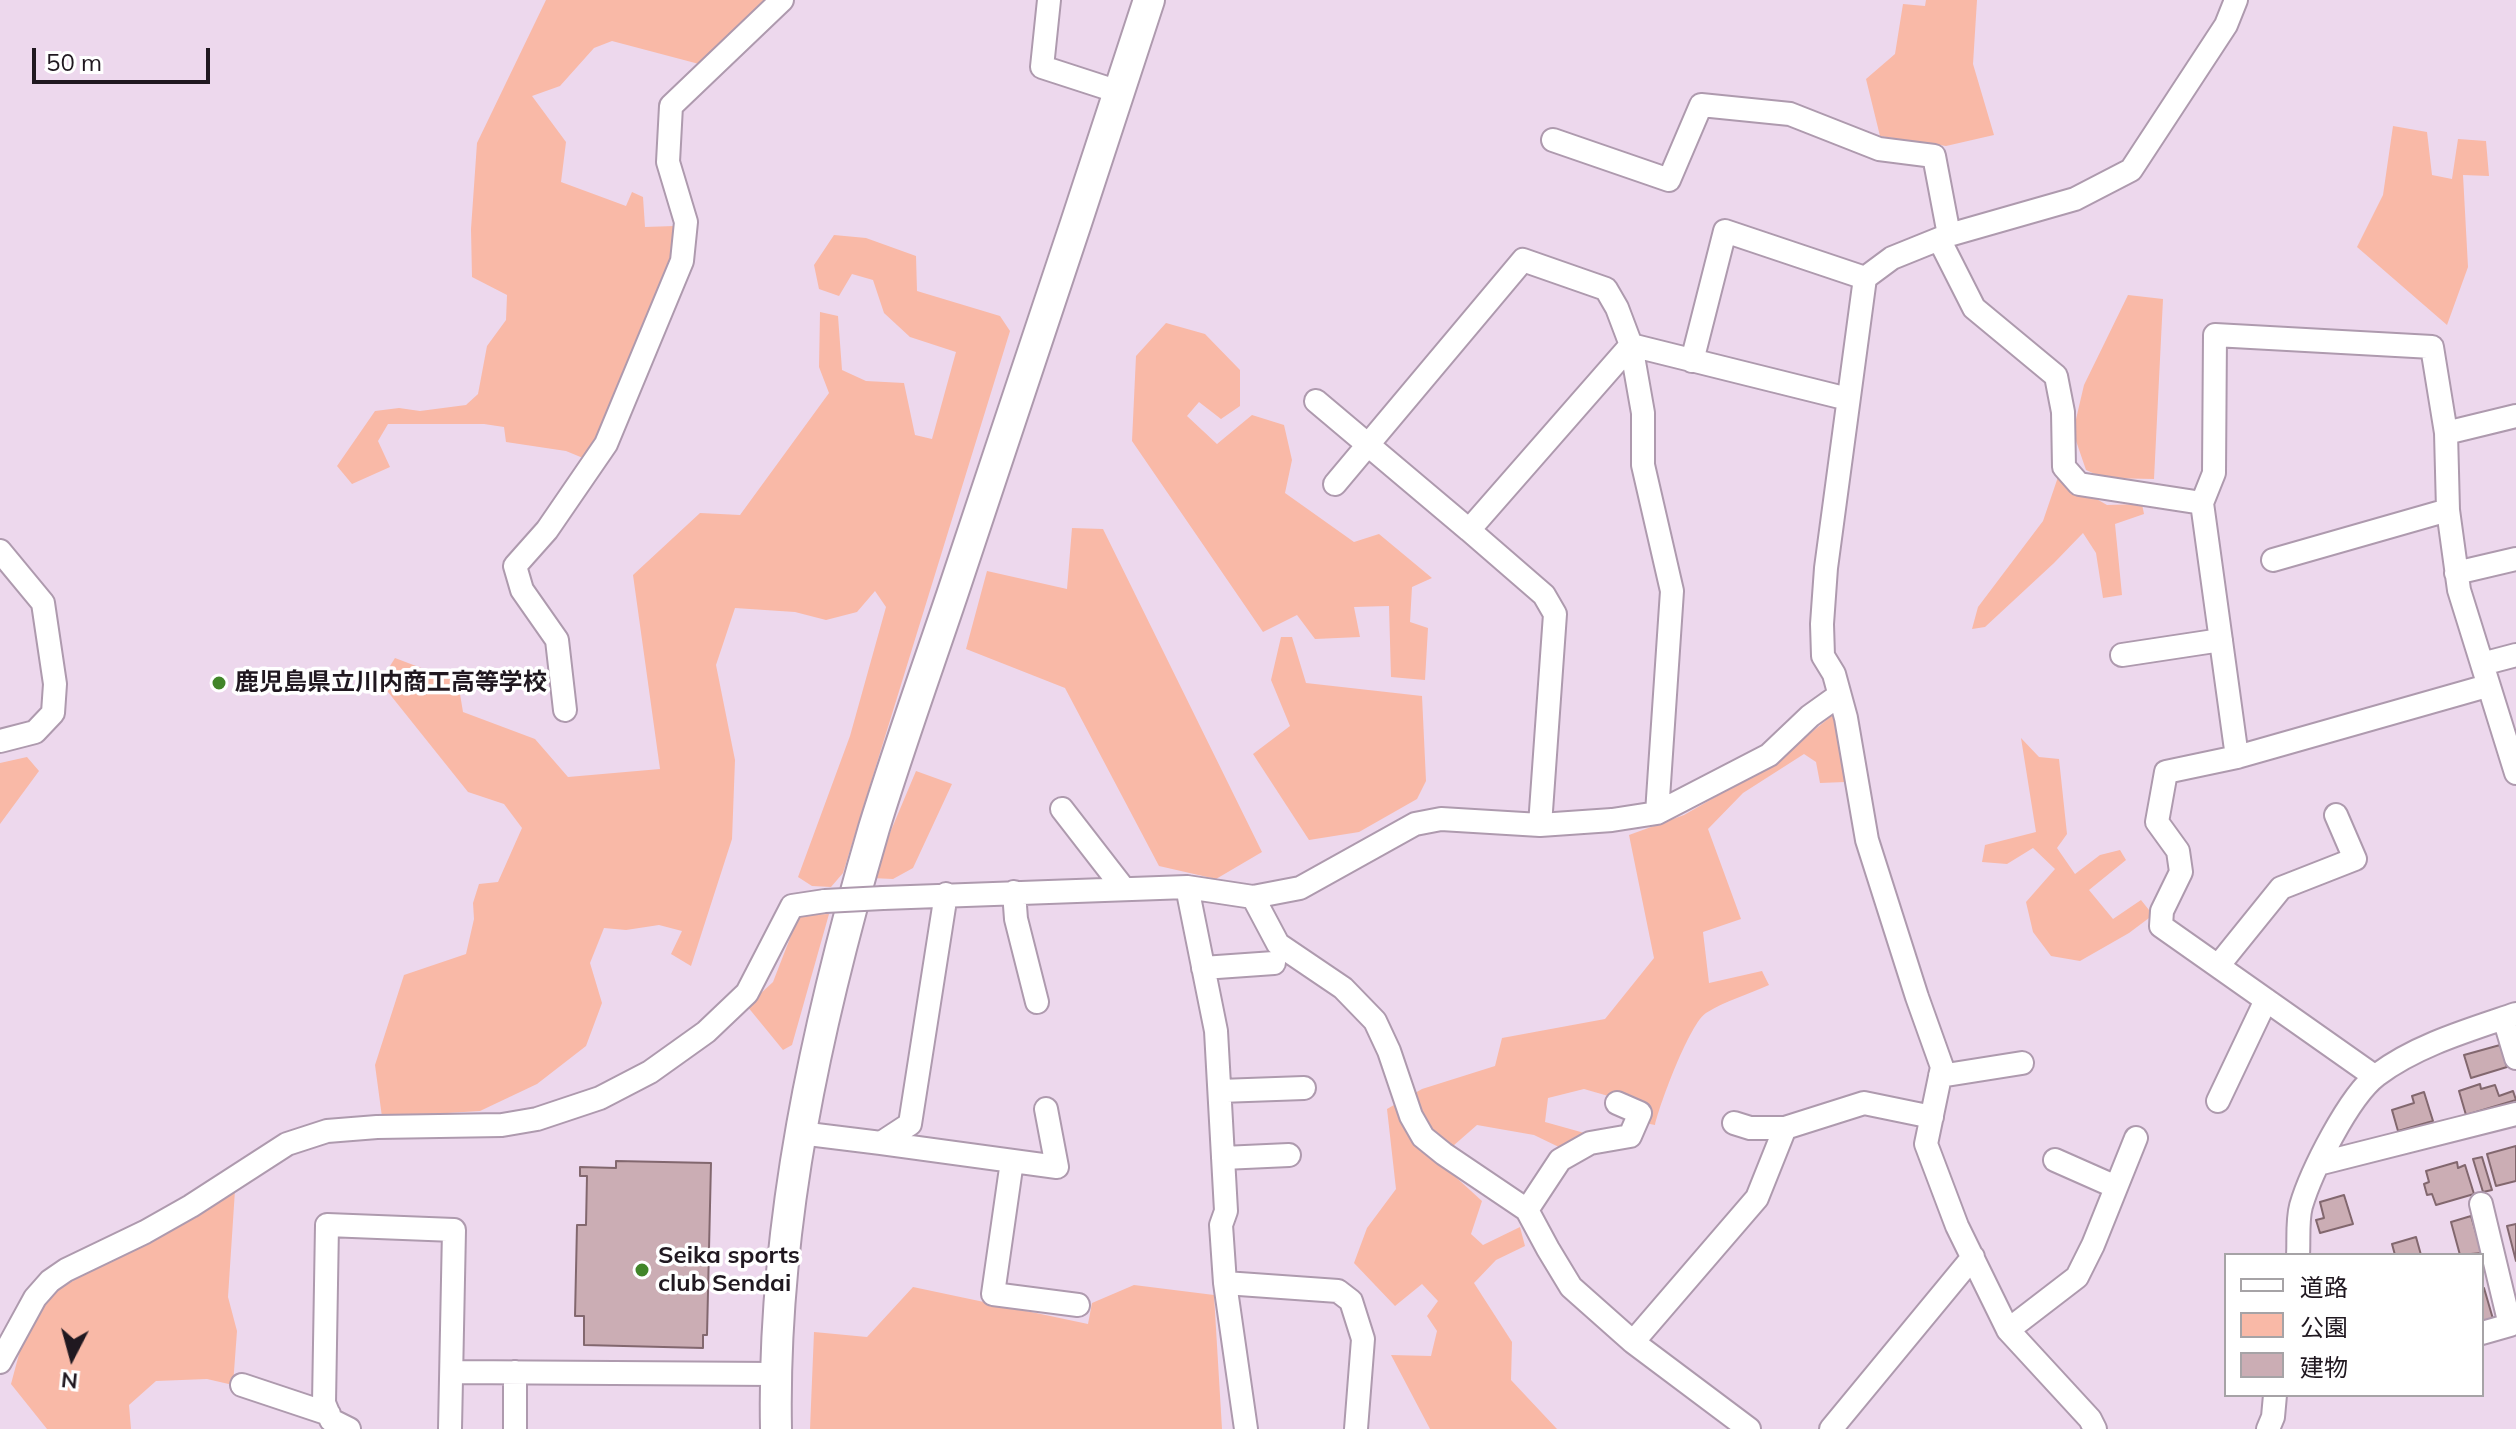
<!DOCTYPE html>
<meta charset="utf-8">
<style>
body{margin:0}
#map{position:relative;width:2516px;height:1429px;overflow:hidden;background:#edd8ed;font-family:Mulish,"Noto Sans JP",sans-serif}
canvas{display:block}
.legend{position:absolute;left:2224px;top:1253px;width:260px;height:144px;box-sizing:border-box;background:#fff;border:2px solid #a6a3a6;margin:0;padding:10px 14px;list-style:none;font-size:24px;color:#201820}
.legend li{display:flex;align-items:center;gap:16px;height:40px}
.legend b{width:40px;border:2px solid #a6a3a6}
.north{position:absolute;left:32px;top:1317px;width:80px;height:80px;-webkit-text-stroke:6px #fff;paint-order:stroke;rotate:186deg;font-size:22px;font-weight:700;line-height:32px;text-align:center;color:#201820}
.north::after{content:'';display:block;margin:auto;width:28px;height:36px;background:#201820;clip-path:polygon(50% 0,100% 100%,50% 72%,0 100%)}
.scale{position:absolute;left:32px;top:48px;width:178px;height:36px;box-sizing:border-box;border:4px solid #201820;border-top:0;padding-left:10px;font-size:24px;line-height:28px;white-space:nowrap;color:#201820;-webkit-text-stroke:6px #fff;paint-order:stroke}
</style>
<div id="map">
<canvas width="2516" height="1429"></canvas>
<ul class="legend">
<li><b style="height:10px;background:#fff"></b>道路</li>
<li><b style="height:22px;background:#f9b9a7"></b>公園</li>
<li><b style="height:22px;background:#cbadb4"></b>建物</li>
</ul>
<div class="north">N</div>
<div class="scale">50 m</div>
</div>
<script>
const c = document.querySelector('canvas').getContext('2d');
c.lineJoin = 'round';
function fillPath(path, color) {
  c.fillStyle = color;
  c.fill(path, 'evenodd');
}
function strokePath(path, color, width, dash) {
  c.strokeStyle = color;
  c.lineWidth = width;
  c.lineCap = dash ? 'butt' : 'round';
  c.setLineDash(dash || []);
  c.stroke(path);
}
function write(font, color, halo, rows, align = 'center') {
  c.font = font + ' Mulish,"Noto Sans JP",sans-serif';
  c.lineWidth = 7;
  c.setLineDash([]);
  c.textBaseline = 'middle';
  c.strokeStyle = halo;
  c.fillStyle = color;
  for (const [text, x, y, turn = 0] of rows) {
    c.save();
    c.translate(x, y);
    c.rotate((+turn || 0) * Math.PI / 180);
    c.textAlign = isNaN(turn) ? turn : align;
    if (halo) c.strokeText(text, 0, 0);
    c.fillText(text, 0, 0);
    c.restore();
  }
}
fillPath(new Path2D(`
 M546,0h226l-73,64 -87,-23 -18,7 -34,38 -28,10 34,46 -5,40 65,24 6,-14 11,5 2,30 29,-1 -1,26 -15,37 -56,142 -19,27 -17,-7 -60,-9 -2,-15 -20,-3h-96l-10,17 12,26 -38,17 -15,-18 38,-55 24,-3 21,3 46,-6 12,-11 9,-48 19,-26 1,-25 -35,-18 -1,-48 6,-86z
 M1926,0h51l-4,64 21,71 -48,11 -66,-10 -14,-57 29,-25 8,-50 22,2z
 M2393,126l34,6 5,43 20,4 6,-40 28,2 3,35 -26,-1 5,92 -21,58 -90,-78 26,-52z
 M834,235l32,3 50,18 1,35 83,25 10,15 -167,542 -12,14 -19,-1 -14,-9 52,-141 36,-129 -11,-16 -18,21 -31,8 -31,-8 -60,-4 -19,57 19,95 -3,79 -41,127 -20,-12 11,-23 -23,-6 -33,5 -22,-2 -14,35 12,40 -16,43 -49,38 -57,27 -98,6 -7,-52 29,-90 62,-21 8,-35 -1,-16 6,-19 19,-2 24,-54 -18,-24 -36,-12 -88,-110 15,-24 63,24 5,30 72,27 33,38 92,-8 -27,-194 67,-62 40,2 89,-122 -10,-26 1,-55 18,4 4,54 24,11 38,2 11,52 17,4 24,-87 -46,-15 -26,-24 -11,-33 -21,-6 -13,22 -20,-7 -5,-24z
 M2128,295l35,4 -9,180 -50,-1 -18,-8 -13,-38 11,-47z
 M1166,323l39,11 35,36v36l-19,13 -22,-17 -12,14 30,28 35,-29 32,10 8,35 -7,33 69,49 25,-8 53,44 -20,9 -2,35 18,6 -3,52 -34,-3 -2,-71 -35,1 6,30 -45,2 -18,-24 -34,17 -131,-191 4,-85z
 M2058,477l49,28 35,-1 2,10 -29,10 7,71 -19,3 -7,-45 -13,-20 -29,30 -69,64 -13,2 6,-22 65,-86z
 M1072,528l31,1 159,323 -46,27 -57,-13 -94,-178 -99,-39 21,-78 80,18z
 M1281,637h11l14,46 116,13 4,85 -9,18 -58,33 -50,8 -56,-86 37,-28 -19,-46z
 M1835,713l10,69 -25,1 -4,-21 -12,-8 -61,39 -35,36 33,90 -38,13 6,51 53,-12 7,14c-20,9 -44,16 -63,28 -16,10 -46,90 -51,112l-10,-2 -2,-17 -59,-17 -36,9 -3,24 43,12 -25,15 -29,-14 -57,-10 -40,35 45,41 -11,33 12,11 37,-18 5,19 -29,14 -22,23 38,59 -1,38 46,49h-127l-39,-74 40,1 6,-25 -10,-15 11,-15 -16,-17 -27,22 -41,-43 13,-35 29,-39 -9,-80 35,-20 73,-23 7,-28 103,-19 49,-61 -25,-123 55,-20 90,-52z
 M2021,738l18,19 20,2 8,75 -10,14 18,26 25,-19 20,-5 6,10 -37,30 24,29 28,-19 12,15 -24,18 -49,28 -29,-5 -18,-24 -7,-30 29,-33 -22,-21 -26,16 -25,-2 3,-17 51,-13z
 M27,757l12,14 -39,53v-61z
 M916,771l36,13 -39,84 -20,11 -22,-1z
 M829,914l-37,131 -9,5 -36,-44 26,-24 26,-67z
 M235,1190l-7,107 9,34 -4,54 -26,-6 -51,2 -27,24 2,24h-84l-36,-45 15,-56 29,-37z
 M1134,1285l80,10 8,134h-412l4,-97 53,5 46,-50 175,37 4,-21z`), '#f9b9a7');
const building = new Path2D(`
 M2500,1045l7,22 -36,11 -7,-23z
 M2480,1084l1,5 14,-4 4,11 14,-5 3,9 -50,15 -7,-24z
 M2424,1092l9,29 -35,10 -6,-21 22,-7 -2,-7z
 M2516,1146v35l-20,5 -9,-32z
 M2482,1157l10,33 -9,2 -10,-33z
 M616,1161l95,2 -4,172h-4v13l-119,-3v-29h-9l2,-91h9l1,-49h-7v-9l36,1z
 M2457,1162l1,6 7,-3 9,29 -38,11 -4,-11 -5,1 -3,-11 5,-2 -3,-11z
 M2344,1195l9,29 -33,9 -4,-13 8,-2 -4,-16z
 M2471,1216l11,37 -22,2 -9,-33z
 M2516,1224v37l-9,-35z
 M2416,1237l5,18h-26l-3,-11z
 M2484,1288l9,31 -11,3v-33z`);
fillPath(building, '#cbadb4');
strokePath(building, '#82676e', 2);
const street = new Path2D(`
 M1049,0l-7,67 77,25
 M1553,140l116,40 32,-75 89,9 89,35 55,7 15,79
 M1939,239l35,69 82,68 7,36 1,55 15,17 123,19
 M1692,361l33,-130 140,47
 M1316,401l153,129 162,-185 -14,-37 -11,-19 -83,-29 -188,224
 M2446,433l70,-17
 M1469,530l75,65 11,19 -15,211
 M0,551l43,52 12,81 -2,29 -18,19 -35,9
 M2273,560l175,-50
 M2456,573l60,-14
 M2122,655l99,-15
 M2482,664l34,-9
 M565,710l-8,-70 -35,-50 -7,-24 32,-36 59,-86 76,-183 4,-39 -18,-60 3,-56 111,-106
 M2237,757l-35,-254 12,-30 1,-138 217,12 14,86 2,77 11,80 57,183
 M1062,809l62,80
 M1657,813l15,-222 -29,-126v-52l-12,-68 217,54
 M1187,887l29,144 10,180 -5,14 4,58 21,146
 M1014,892l2,27 21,83
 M1253,897l25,47 65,44 32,33 14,30 22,65 12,21 21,17 83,56 21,39 23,38 62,55 116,87
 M883,898l304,-11 66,10 47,-9 115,-64 26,-5 99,6 72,-5 45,-7 112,-58 41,-39 28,-20
 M2218,966l63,-78 74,-29 -19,-44
 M1203,968l71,-5
 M2504,1018l12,40
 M1940,1076l82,-13
 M2374,1076l-213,-150 1,-15 19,-39 -3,-21 -21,-29 9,-50 71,-15 250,-71
 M1220,1091l84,-3
 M2218,1101l48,-101
 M1734,1123l16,5h35l79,-25 68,14
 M800,1133l81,10 29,-19 36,-230
 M881,1143l176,24 -11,-58
 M1223,1158l66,-3
 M2055,1160l61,27
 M1012,1161l-19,133 85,11
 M2318,1164l198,-50
 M2481,1204l29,121 -28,8
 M1527,1210l33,-50 30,-17 40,-7 10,-23 -23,-10
 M2298,1255c1,-15 -1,-34 3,-49 10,-34 48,-110 76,-131 40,-30 92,-45 139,-61
 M1225,1283l113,8 13,10 12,38 -7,90
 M2008,1330l69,-53 16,-32 43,-107
 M1633,1342l124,-144 28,-70
 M0,1362l35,-64 15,-17 16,-11 79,-38 46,-26 96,-62 40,-13 50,-4 125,-2 35,-6 63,-21 50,-26 56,-40 41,-39 45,-87 33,-5
 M452,1372l323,2
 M515,1372v57
 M242,1385l87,29
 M349,1429l-18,-9 -7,-17 3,-178 127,5 -4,199
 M1831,1429l142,-172
 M2095,1429l-5,-10 -82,-89 -51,-104 -31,-82 16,-77 -25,-70 -50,-157 -21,-122 -12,-44 -11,-18 -1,-32 4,-56 39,-290 27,-20 57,-23 126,-36 56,-29 95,-145 10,-25
 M2268,1429l5,-12 2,-22`);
const secondary = new Path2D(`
 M776,1429c-4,-204 41,-406 98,-601 24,-78 52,-156 78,-233 66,-199 133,-396 197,-595`);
strokePath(street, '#ae9aae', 26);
strokePath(secondary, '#ae9aae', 34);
strokePath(street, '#fff', 22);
strokePath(secondary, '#fff', 30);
const streetBridge = new Path2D(`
 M825,901l58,-3`);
strokePath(streetBridge, '#ae9aae', 26, []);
strokePath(streetBridge, '#fff', 22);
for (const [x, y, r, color] of [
 [219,683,8,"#418529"],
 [642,1270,8,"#418529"]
]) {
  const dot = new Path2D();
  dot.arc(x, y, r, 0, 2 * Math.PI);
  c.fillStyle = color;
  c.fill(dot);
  strokePath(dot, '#fff', 3);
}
write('bold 24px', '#201820', '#fff', [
 ["鹿児島県立川内商工高等学校",235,683],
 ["Seika sports",658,1256],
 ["club Sendai",658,1284]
], 'left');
</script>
